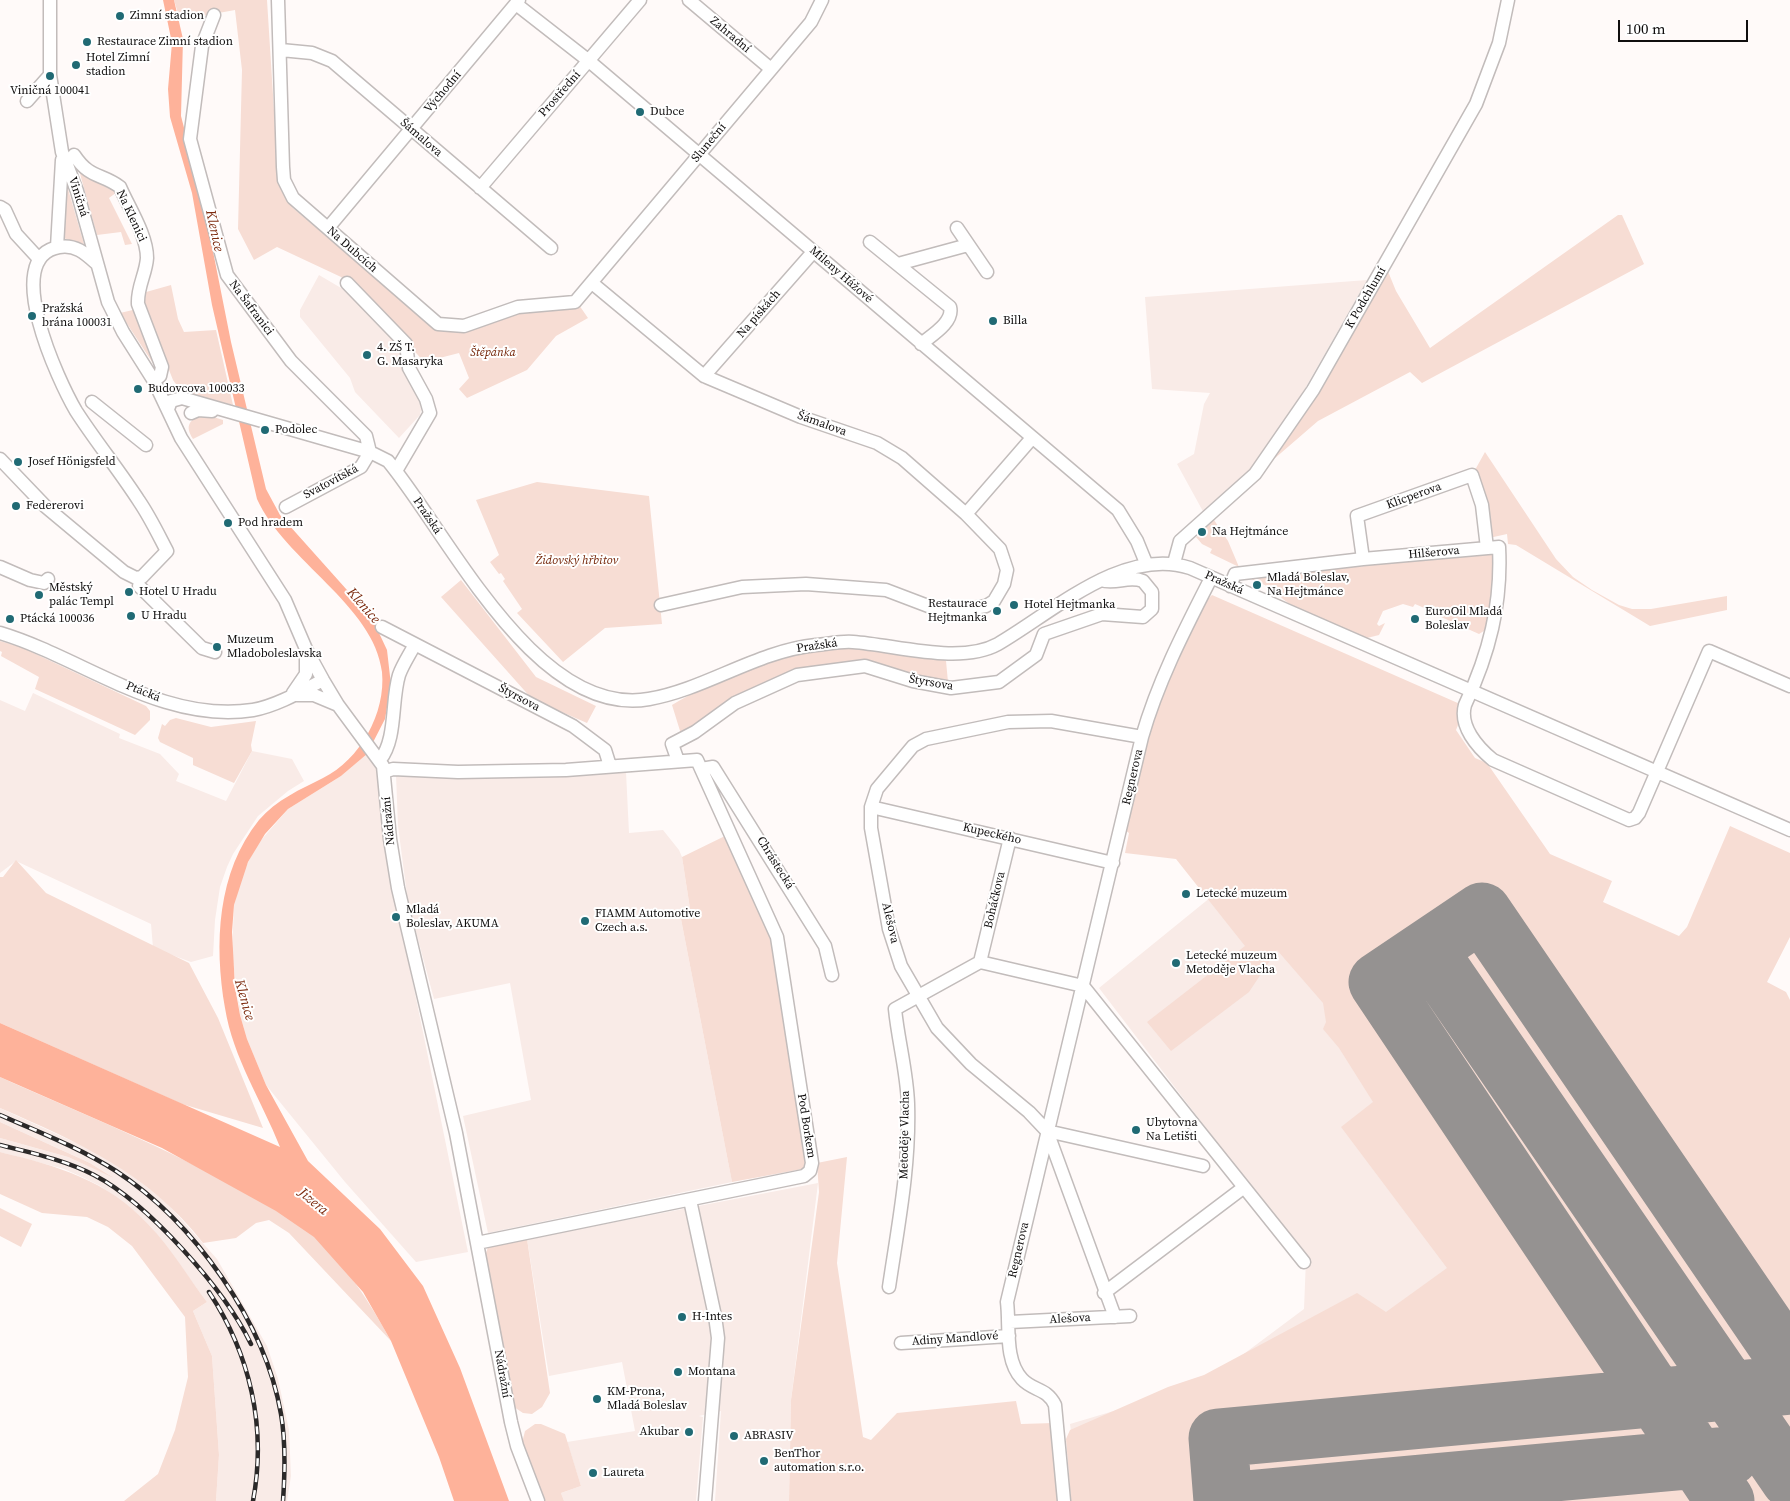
<!DOCTYPE html>
<meta charset="utf-8">
<style>
body{margin:0}
#map{position:relative;width:1790px;height:1501px;overflow:hidden;background:#fffaf9;font-family:"Source Serif 4",serif}
canvas{display:block}
.scale{position:absolute;left:1618px;top:20px;width:130px;height:22px;box-sizing:border-box;border:2px solid #100e0e;border-top:0;padding-left:6px;font-size:15px;line-height:18px;white-space:nowrap;color:#100e0e;-webkit-text-stroke:4px #fff;paint-order:stroke}
</style>
<div id="map">
<canvas width="1790" height="1501"></canvas>
<div class="scale">100 m</div>
</div>
<script>
const c = document.querySelector('canvas').getContext('2d');
c.lineJoin = 'round';
function fillPath(path, color) {
  c.fillStyle = color;
  c.fill(path, 'evenodd');
}
function strokePath(path, color, width, dash) {
  c.strokeStyle = color;
  c.lineWidth = width;
  c.lineCap = dash ? 'butt' : 'round';
  c.setLineDash(dash || []);
  c.stroke(path);
}
function write(font, color, halo, rows, align = 'center') {
  c.font = font + ' "Source Serif 4",serif';
  c.lineWidth = 4;
  c.setLineDash([]);
  c.textBaseline = 'middle';
  c.strokeStyle = halo;
  c.fillStyle = color;
  for (const [text, x, y, turn = 0] of rows) {
    c.save();
    c.translate(x, y);
    c.rotate((+turn || 0) * Math.PI / 180);
    c.textAlign = isNaN(turn) ? turn : align;
    if (halo) c.strokeText(text, 0, 0);
    c.fillText(text, 0, 0);
    c.restore();
  }
}
fillPath(new Path2D(`
 M319,275l34,20 53,55 -5,10 18,39 2,11 -1,5 -21,23 -44,-46 -5,-14 -50,-61v-7z
 M1367,280l-96,168 -66,67 -28,-51 17,-10 10,-50 6,-11 -58,-4 -7,-92z
 M33,693l87,41 -1,4 41,16 19,20 -3,7 50,20 26,-50 40,8 12,22 -16,10 -30,25 -25,38 -6,13 -7,20 -5,33 -2,36 -22,6 -38,-14 -2,-24 -135,-63 -16,12v-173l25,11z
 M1355,710l435,791h-710l-10,-77 94,-28 73,-37 67,-50 2,-50 -207,-271 112,-91z
 M367,754l12,19 5,69 84,410 -52,10 -71,-80 -79,-97 -19,-46 -7,-24 -8,-61 2,-49 7,-28 15,-31 32,-37 53,-33z
 M600,770l26,2 3,61 34,-3 16,20 3,7 9,58 -10,4 51,263 -244,51 -25,-117 68,-16 -21,-117 -76,16 -26,-97 -10,-76 -2,-51z
 M0,1108l96,44 26,15 45,36 50,56 50,87 11,33 11,51 2,46 -4,25h-71l3,-46 -7,-99 -19,-45 14,-9 -57,-76 -16,-15 -34,-25 -18,-9 -18,-8 -64,-17v-14l68,19 43,19 -21,-13 -90,-41z
 M818,1183l-27,217 -2,101h-74l6,-90 -22,5 4,1 -7,84h-132l-3,-8 20,-7 -14,-44 68,-11 -13,-69 -73,14 -22,-137z`), '#f9ebe7');
fillPath(new Path2D(`
 M174,0h93l11,174 4,18 11,16 143,121 83,-16 60,-8 9,13 -32,18 -29,34 -60,28 -8,-9 10,-11 -10,-25 -35,9 -68,-78 -79,-37 -23,13 -16,-31 4,-159 -7,-60 -55,10z
 M79,170l12,10 26,12 -8,6 23,46 -7,1 -4,-13 -24,3z
 M66,182l18,62 -21,-6z
 M1618,215h4l22,49 -222,119 -12,-11 -92,49 -44,38 113,-190 9,22 34,57z
 M171,285l7,34 6,13 32,-2 17,75c-18,-5 -50,-8 -60,-25l-34,-86z
 M137,309l19,59 -36,-55z
 M204,414l19,6v4l-30,15c-9,-14 -3,-20 11,-25z
 M1485,452l71,107 17,18 19,13 27,15 13,4h19l76,-13v14l-77,16 -134,-81 -8,-1 -1,-10 -18,4 -14,-68z
 M537,482l112,14 13,128 -57,4 -42,34 -46,-49 5,-4 -19,-28 2,-2 -4,-6 -2,1 -9,-12 9,-7 -23,-55z
 M1214,520l14,21 11,26 -29,-14 2,-4 -10,-5 -6,-7 8,-5 -2,-4z
 M1490,553l3,2 3,10 -9,64 -8,5 -40,-18 2,-6 -9,-5 -3,5 -14,-6 -2,3 -10,-3 -20,7 -6,13 2,2 6,-3 -6,12 -12,3c-21,-9 -84,-29 -91,-48l-27,-12 106,-14v3l10,-1v-3z
 M461,580l75,97 60,29 -9,17 -55,-24 -91,-102z
 M1212,595l248,109v16l-4,10 19,28 12,5 63,91 62,27 -9,21 76,34 8,-9 43,-101 60,27v84l-23,45 19,10 4,8v501h-719l-5,-62 4,-9 98,-43 36,-12 153,-82 29,19 61,-44 -106,-141 32,-25 -34,-54 -16,-19 3,-7 -3,-19 -46,-53 -28,42 -78,59 -24,-29 98,-76 -69,-87 -51,-6 4,-20 -3,-2c15,-66 30,-129 59,-191 8,-16 13,-33 27,-45z
 M0,641l21,6 125,59 4,5v9l-15,15 -100,-46 4,-12 -38,-21 1,-4 -2,-1z
 M829,649h38l75,10 4,2 2,21 -18,-5 -13,1 -52,-16 -127,35 -57,37 -9,-29c42,-26 109,-49 157,-56z
 M176,718l35,9 45,-6 -5,24 1,6 -18,32 -41,-18v-7l-33,-16 -2,-4 4,-14 3,2 5,-6z
 M727,835l44,104 37,229 -76,14 -51,-263 10,-4 -9,-58z
 M16,860l30,33 143,70 29,55 45,110 -81,-24 -182,-81v-146h3z
 M0,1077c82,37 166,70 244,115 24,14 50,27 71,45 32,29 55,66 76,104l-102,-108 -20,-13 -13,3 -20,15 -33,5c-54,-70 -125,-101 -203,-135z
 M0,1122l90,41 24,15 -46,-21 -68,-19z
 M0,1152c58,14 107,28 149,73 22,23 39,52 58,77l-14,9 19,45 7,99 -3,46h-92l34,-27 17,-44 13,-53 -3,-60 -53,-71 -24,-19 -21,-10 -45,-4 -42,-19z
 M847,1157l-10,106 26,174 8,3 26,-27 119,-12 5,23 33,-1 6,78h-271l2,-101 28,-208 -2,-29z
 M0,1208l32,16 -11,23 -21,-11z
 M527,1239l23,154 -8,14 -10,7 -9,-1 -9,-6 -29,-151 3,-9z
 M535,1424h6l24,10 16,52 -20,7 3,8h-19l-23,-58 3,-12z`), '#f7ddd4');
fillPath(new Path2D(`
 M163,0h11l9,39 -2,77 23,90 27,136 35,147 14,26 92,103 15,32 4,35 -6,34 -18,35 -26,22 -53,33 -23,25 -17,28 -14,43 -2,27 3,55 5,28 7,24 19,46 42,76 72,68 43,57 37,82 49,133h-55l-15,-44 -48,-116 -28,-49 -49,-55 -38,-26 -114,-63 -162,-71v-54l280,124c-18,-46 -47,-89 -55,-139 -11,-64 -8,-136 34,-188 17,-20 42,-31 64,-42 37,-18 63,-65 59,-106 -8,-67 -97,-111 -125,-173l-45,-194 -20,-112 -22,-76 -2,-28 4,-46z`), '#feb29a');
strokePath(new Path2D(`
 M1434,960l356,519
 M1223,1501l-5,-63 572,-53
 M1237,1501l493,-45
 M1725,1501l-347,-519 104,-70 308,451`), '#959291', 59);
const minor = new Path2D(`
 M50,0v75l12,77 15,39 31,111 15,30 31,49 27,57 104,162 21,49 17,31 15,25 45,61 7,73 8,49 58,245 55,289 6,24 21,55
 M278,0l5,167 1,13 9,18 145,126 26,2 54,-19 57,-5 236,-280 11,-22
 M689,0l82,69
 M516,4l73,57 529,449 19,31 9,22
 M214,15l-12,31 -12,93 37,136 64,86 75,75 4,16
 M281,50l31,3 20,8 219,187
 M27,101l23,-26
 M74,155c16,24 27,18 46,32 9,21 27,48 27,71 -1,16 -10,29 -9,46l24,63 -2,9 -6,5
 M480,188l160,-188
 M0,207l5,3 11,24 23,25
 M328,228l191,-228
 M957,228l30,44
 M870,242l80,65c4,15 -18,28 -29,37
 M57,247l5,-87
 M898,264l70,-19
 M347,283l59,61 3,24 17,31 4,14 -34,58
 M592,283l112,93 97,41 76,26 25,15 64,56 34,35 7,21 -3,14 -10,17 -8,5 -32,5 -18,-2 -50,-19 -80,-6 -64,3 -81,18
 M704,376l109,-124
 M92,402l54,43
 M168,409l3,-8 11,-3 188,54 18,9c60,72 148,258 261,238 57,-10 108,-48 167,-54 12,-1 25,-4 37,-3 43,3 107,23 145,2 55,-32 126,-98 192,-76l600,262
 M191,413l7,-3 14,1
 M0,459l46,48 78,65 12,6 6,-1 25,-26c-9,-17 -17,-34 -28,-50 -20,-31 -43,-59 -63,-90 -17,-29 -76,-154 -17,-164 16,-3 26,6 37,16
 M286,507l75,-40 9,-15
 M966,514l66,-76
 M1363,559l-6,-43 115,-41 10,30 5,43
 M1174,563l6,-22 75,-67 58,-84 163,-286 23,-61 9,-43
 M0,567l30,13 14,3 4,-4
 M139,586l63,62 13,4
 M1230,586l5,-12 128,-15 136,-12c3,57 -10,107 -34,158 -6,21 12,42 28,55l136,60 6,-2 4,-5 70,-162 81,35
 M382,627l191,99 32,24 5,16
 M0,633c83,25 162,91 253,77 23,-4 49,-19 70,-30
 M293,693l13,-19v-21
 M295,695h19l24,10
 M1142,737l-91,-16 -43,1 -82,17 -13,7 -36,43 -6,18v21l18,101 12,37 36,62 34,36 58,48 18,19 156,35
 M380,760c17,-21 11,-59 19,-85 4,-11 11,-21 16,-31
 M678,761l-6,-17 23,-12 40,-29 62,-28 68,-9 48,15 38,7 48,-6 37,-27 8,-21 58,-20 41,3 9,-8v-17l-9,-11c-15,-6 -27,4 -42,-1
 M701,769l12,-2 112,179 7,29
 M384,772l9,-3 65,3 108,-2 131,-10 80,177 35,226 -2,8 -6,5 -327,67
 M871,807l242,56
 M980,962l30,-124
 M1047,1131l68,186
 M690,1200l25,116 3,22 -13,163
 M889,1287c9,-61 21,-121 19,-183 -1,-32 -10,-64 -13,-95l85,-47 103,24 221,276
 M1104,1293l139,-105
 M1010,1322l120,-6
 M901,1343l108,-7
 M1064,1501l-9,-96c-8,-17 -22,-14 -33,-26 -18,-19 -12,-54 -15,-77l135,-565c16,-56 43,-108 69,-159`);
strokePath(minor, '#c2bcbb', 15);
strokePath(minor, '#fff', 12);
const rail = new Path2D(`
 M0,1115c39,17 80,33 116,56 78,51 149,151 165,243 5,29 4,58 2,87
 M0,1145c32,8 65,15 94,30 54,28 131,115 157,169
 M209,1292c41,62 58,135 44,209`);
strokePath(rail, '#2b2929', 4.5);
strokePath(rail, '#fff', 2.5, [8]);
for (const [x, y, r, color] of [
 [120,16,5,"#206a74"],
 [87,42,5,"#206a74"],
 [76,65,5,"#206a74"],
 [50,76,5,"#206a74"],
 [640,112,5,"#206a74"],
 [32,316,5,"#206a74"],
 [993,321,5,"#206a74"],
 [367,355,5,"#206a74"],
 [138,389,5,"#206a74"],
 [265,430,5,"#206a74"],
 [18,462,5,"#206a74"],
 [16,506,5,"#206a74"],
 [228,523,5,"#206a74"],
 [1202,532,5,"#206a74"],
 [1257,585,5,"#206a74"],
 [129,592,5,"#206a74"],
 [39,595,5,"#206a74"],
 [1014,605,5,"#206a74"],
 [997,611,5,"#206a74"],
 [131,616,5,"#206a74"],
 [10,619,5,"#206a74"],
 [1415,619,5,"#206a74"],
 [217,647,5,"#206a74"],
 [1186,894,5,"#206a74"],
 [396,917,5,"#206a74"],
 [585,921,5,"#206a74"],
 [1176,963,5,"#206a74"],
 [1136,1130,5,"#206a74"],
 [682,1317,5,"#206a74"],
 [678,1372,5,"#206a74"],
 [597,1399,5,"#206a74"],
 [689,1432,5,"#206a74"],
 [734,1436,5,"#206a74"],
 [764,1461,5,"#206a74"],
 [593,1473,5,"#206a74"]
]) {
  const dot = new Path2D();
  dot.arc(x, y, r, 0, 2 * Math.PI);
  c.fillStyle = color;
  c.fill(dot);
  strokePath(dot, '#fff', 2);
}
write('12px', '#100e0e', '#fff', [
 ["Zimní stadion",130,16],
 ["Restaurace Zimní stadion",97,42],
 ["Hotel Zimní",86,58],
 ["stadion",86,72],
 ["Viničná 100041",50,91,"center"],
 ["Dubce",650,112],
 ["Pražská",42,309],
 ["brána 100031",42,323],
 ["Billa",1003,321],
 ["4. ZŠ T.",377,348],
 ["G. Masaryka",377,362],
 ["Budovcova 100033",148,389],
 ["Podolec",275,430],
 ["Josef Hönigsfeld",28,462],
 ["Federerovi",26,506],
 ["Pod hradem",238,523],
 ["Na Hejtmánce",1212,532],
 ["Mladá Boleslav,",1267,578],
 ["Na Hejtmánce",1267,592],
 ["Městský",49,588],
 ["palác Templ",49,602],
 ["Hotel U Hradu",139,592],
 ["Restaurace",987,604,"right"],
 ["Hejtmanka",987,618,"right"],
 ["Hotel Hejtmanka",1024,605],
 ["EuroOil Mladá",1425,612],
 ["Boleslav",1425,626],
 ["U Hradu",141,616],
 ["Ptácká 100036",20,619],
 ["Muzeum",227,640],
 ["Mladoboleslavska",227,654],
 ["Letecké muzeum",1196,894],
 ["Mladá",406,910],
 ["Boleslav, AKUMA",406,924],
 ["FIAMM Automotive",595,914],
 ["Czech a.s.",595,928],
 ["Letecké muzeum",1186,956],
 ["Metoděje Vlacha",1186,970],
 ["Ubytovna",1146,1123],
 ["Na Letišti",1146,1137],
 ["H-Intes",692,1317],
 ["Montana",688,1372],
 ["KM-Prona,",607,1392],
 ["Mladá Boleslav",607,1406],
 ["Akubar",679,1432,"right"],
 ["ABRASIV",744,1436],
 ["BenThor",774,1454],
 ["automation s.r.o.",774,1468],
 ["Laureta",603,1473]
], 'left');
write('12px', '#100e0e', '#fff', [
 ["Zahradní",730,35,40],
 ["Východní",443,92,-50],
 ["Prostřední",560,94,-49],
 ["Šámalova",421,138,41],
 ["Sluneční",709,143,-50],
 ["Viničná",78,197,72],
 ["Na Klenici",131,216,65],
 ["Na Dubcích",352,250,41],
 ["Mileny Hážové",841,275,41],
 ["K Podchlumí",1366,298,-60],
 ["Na Šafranici",251,308,53],
 ["Na pískách",759,314,-49],
 ["Šámalova",822,424,20],
 ["Svatovítská",331,482,-28],
 ["Klicperova",1414,496,-20],
 ["Pražská",427,516,56],
 ["Hilšerova",1434,553,-5],
 ["Pražská",1224,583,24],
 ["Pražská",817,646,-8],
 ["Štyrsova",931,683,10],
 ["Ptácká",143,692,22],
 ["Štyrsova",519,698,28],
 ["Regnerova",1133,777,-77],
 ["Nádražní",389,821,-95],
 ["Kupeckého",992,834,13],
 ["Chrástecká",775,863,58],
 ["Boháčkova",995,900,-77],
 ["Alešova",890,923,77],
 ["Pod Borkem",806,1126,81],
 ["Metoděje Vlacha",905,1135,-89],
 ["Regnerova",1019,1250,-77],
 ["Alešova",1070,1319,-3],
 ["Adiny Mandlové",955,1339,-4],
 ["Nádražní",502,1374,80]
]);
write('italic 12px', '#732305', '#fff', [
 ["Štěpánka",493,353],
 ["Židovský hřbitov",577,561]
]);
write('italic 14px', '#7d2c10', '#fff', [
 ["Klenice",214,231,78],
 ["Klenice",363,606,49],
 ["Klenice",244,1000,74],
 ["Jizera",313,1202,40]
]);
</script>
